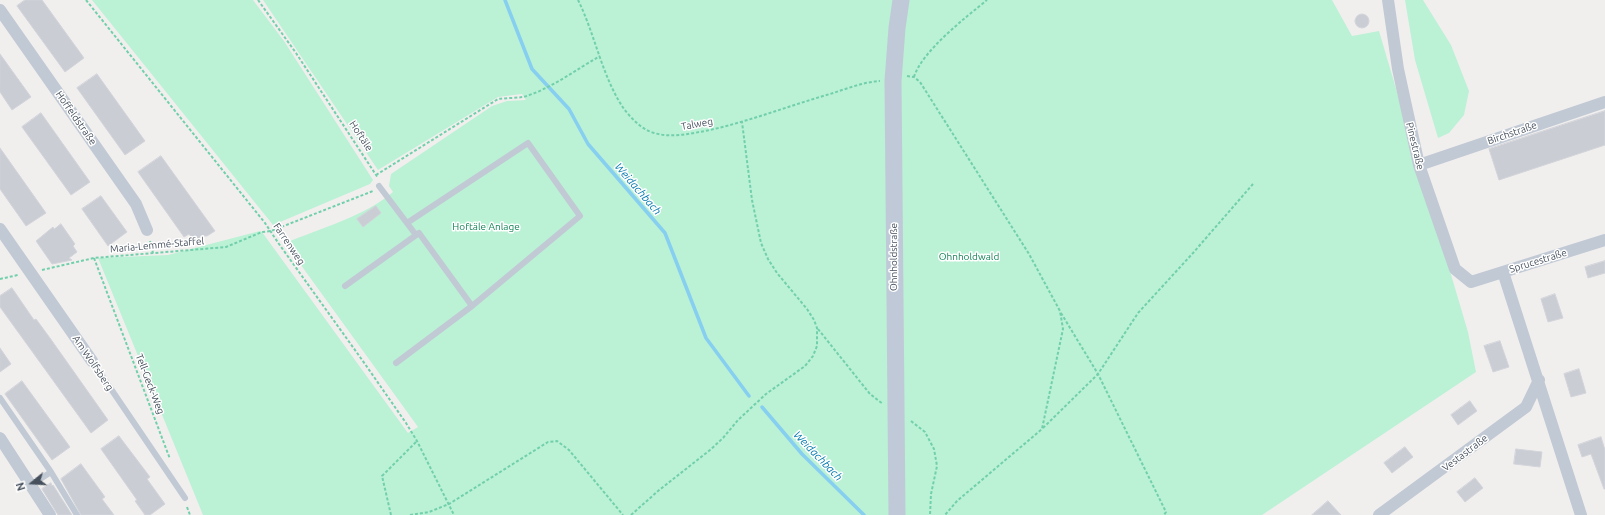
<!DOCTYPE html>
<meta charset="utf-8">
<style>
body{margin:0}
#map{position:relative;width:1605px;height:515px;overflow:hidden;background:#f1efee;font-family:Ubuntu,sans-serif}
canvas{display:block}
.north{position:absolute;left:12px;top:463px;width:40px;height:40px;-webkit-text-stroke:3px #fff;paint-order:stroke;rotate:252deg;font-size:11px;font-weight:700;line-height:16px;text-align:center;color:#46505d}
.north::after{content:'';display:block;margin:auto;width:14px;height:18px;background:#46505d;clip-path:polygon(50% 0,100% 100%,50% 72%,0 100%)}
</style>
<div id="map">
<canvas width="1605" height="515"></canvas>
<div class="north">N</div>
</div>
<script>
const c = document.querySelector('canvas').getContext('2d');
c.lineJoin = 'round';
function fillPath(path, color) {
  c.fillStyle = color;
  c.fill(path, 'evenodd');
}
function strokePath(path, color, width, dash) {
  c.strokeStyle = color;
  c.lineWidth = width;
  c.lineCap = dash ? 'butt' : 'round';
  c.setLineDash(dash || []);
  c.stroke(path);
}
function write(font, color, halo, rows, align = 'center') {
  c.font = font + ' Ubuntu,sans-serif';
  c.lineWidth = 3;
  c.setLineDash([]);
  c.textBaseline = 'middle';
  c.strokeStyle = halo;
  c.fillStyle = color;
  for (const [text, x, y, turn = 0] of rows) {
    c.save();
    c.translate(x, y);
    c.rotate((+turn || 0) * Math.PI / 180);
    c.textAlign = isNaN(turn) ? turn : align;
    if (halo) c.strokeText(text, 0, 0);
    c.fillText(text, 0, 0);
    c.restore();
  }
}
fillPath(new Path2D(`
 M92,0h161l31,41 89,139 -3,4 -97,41z
 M263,0h1069l20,36 27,-5 89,301 8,40 -214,143h-1059l-105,-257 70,-3 92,-24 2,1 146,201 10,-6 -133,-184c34,-14 80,-27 108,-51l-4,-6 2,-12 101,-68 15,-5 19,-1 -4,-6 -24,3 -120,73z
 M1405,0h18l28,45 18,46 -5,24 -15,18 -11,5 -23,-78z`), '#bbf1d5');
strokePath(new Path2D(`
 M505,0l27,69 37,40 19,35 77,89 41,105 43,58
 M762,407l40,47 62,61`), '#86cff0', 3.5);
const building = new Path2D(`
 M25,0h17l42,58 -19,14 -48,-66z
 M1355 21a7 7 0 1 1 14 0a7 7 0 1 1-14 0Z
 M0,54l31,43 -19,13 -12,-18z
 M97,74l48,67 -20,14 -48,-67z
 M1605,111v34l-106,35 -10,-31z
 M41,113l49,69 -19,13 -49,-68z
 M0,148l46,65 -20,13 -26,-37z
 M161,156l54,75 -8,5h-5l-4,3 -2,-3 -4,2 -3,-4 -5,3 -46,-65z
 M101,196l26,36 -19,14 -26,-37z
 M376,206l5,7 -18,14 -6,-8z
 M61,224l14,20 -2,2 4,6 -8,6 3,2 -20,4 -16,-23 17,-14 1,2z
 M1605,261v12l-17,5 -3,-11z
 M12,288l22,32 2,-1 14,19 58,82 -17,13 -91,-126v-11z
 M1555,294l8,24 -15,4 -7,-23z
 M1500,341l9,26 -16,5 -9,-26z
 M0,348l11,16 -11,8z
 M1579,369l7,24 -15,4 -7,-23z
 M22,381l48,66 -18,13 -47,-66z
 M1470,401l7,10 -19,14 -7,-10z
 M119,436l31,41 -3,2 18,25 -15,11h-5l-10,-14 2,-1 -36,-51z
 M1601,437l4,13v39h-1l-13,-35 -9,3 -4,-12z
 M1405,447l8,10 -21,16 -8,-10z
 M1516,449l26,3 -2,15 -26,-3z
 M81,464l24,33 -3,2 12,16h-33l-20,-36z
 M1475,478l8,10 -18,14 -8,-10z
 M51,483l1,3 1,-1 19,30h-14l-16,-26z
 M1328,501l13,14h-29z`);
fillPath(building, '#cacdd4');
strokePath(building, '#d2d4da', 1);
strokePath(new Path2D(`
 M86,0l179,223 14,21 86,120 41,59 11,18 37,74
 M258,0l38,53 82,125
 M578,0c17,34 24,77 46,109 8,10 17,20 30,24 17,5 34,1 51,-2 43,-9 83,-25 125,-37 16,-5 33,-12 50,-13
 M907,76l7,1 6,5 109,172 31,57 3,18 -21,100 -85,72 -12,14
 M914,77c8,-26 51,-59 73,-77
 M376,175l122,-76c8,-1 17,-1 25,-2 26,-7 54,-28 77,-41
 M150,241l3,12
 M94,258l76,201
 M42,270l52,-12 132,-11 36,-15 9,-1 102,-40
 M0,279l18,-4
 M1061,313l37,61 68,138 -2,3
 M818,329l52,65 13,10
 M911,421l14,11 9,17 3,17 -6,28 -1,21
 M1043,428l55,-54 40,-61 55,-60 60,-69
 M187,507l3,8
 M391,515l-9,-39 35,-35
 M410,515l19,-3 20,-8 99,-62 9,-1 12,9 54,65
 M631,515l27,-24 52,-41 13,-12 15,-18 28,-26 39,-28 8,-10 4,-10v-18l-3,-8 -7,-11 -30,-36 -9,-14 -7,-16 -9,-43 -10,-78`), '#71d0ab', 2, [3, 2]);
strokePath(new Path2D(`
 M379,186l37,49
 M345,286l74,-53 53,73
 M92,361l93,137
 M396,363l76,-57 108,-90 -52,-73 -121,80
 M0,398l51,74 26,43
 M31,485l20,-13`), '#c1c9d4', 6);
strokePath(new Path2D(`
 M1388,0l10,69 21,96 36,104 16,13 134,-42
 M0,10l136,194 11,26
 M1419,165l186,-63
 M0,229l92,132
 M1503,272l78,243
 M0,438l50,77
 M1379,515l147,-108 13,-27`), '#c1c9d4', 12);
strokePath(new Path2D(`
 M897,515l-4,-434 4,-53 4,-28`), '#c0c9d8', 17);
write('10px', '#46505d', '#fff', [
 ["Hoffeldstraße",76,118,55],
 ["Talweg",697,124,-10],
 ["Birchstraße",1512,133,-19],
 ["Hoftäle",361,136,57],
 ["Pinestraße",1415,146,76],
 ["Farrenweg",289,244,56],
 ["Maria-Lemmé-Staffel",157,245,-5],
 ["Ohnholdstraße",894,257,-90],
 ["Sprucestraße",1538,261,-17],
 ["Am Wolfsberg",93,363,56],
 ["Tell-Geck-Weg",150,384,69],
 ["Vestastraße",1465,453,-37]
]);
write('10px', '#138256', '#fff', [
 ["Hoftäle Anlage",486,227],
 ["Ohnholdwald",969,257]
]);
write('italic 11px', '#067bb0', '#fff', [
 ["Weidachbach",638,189,49],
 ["Weidachbach",818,456,46]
]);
</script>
